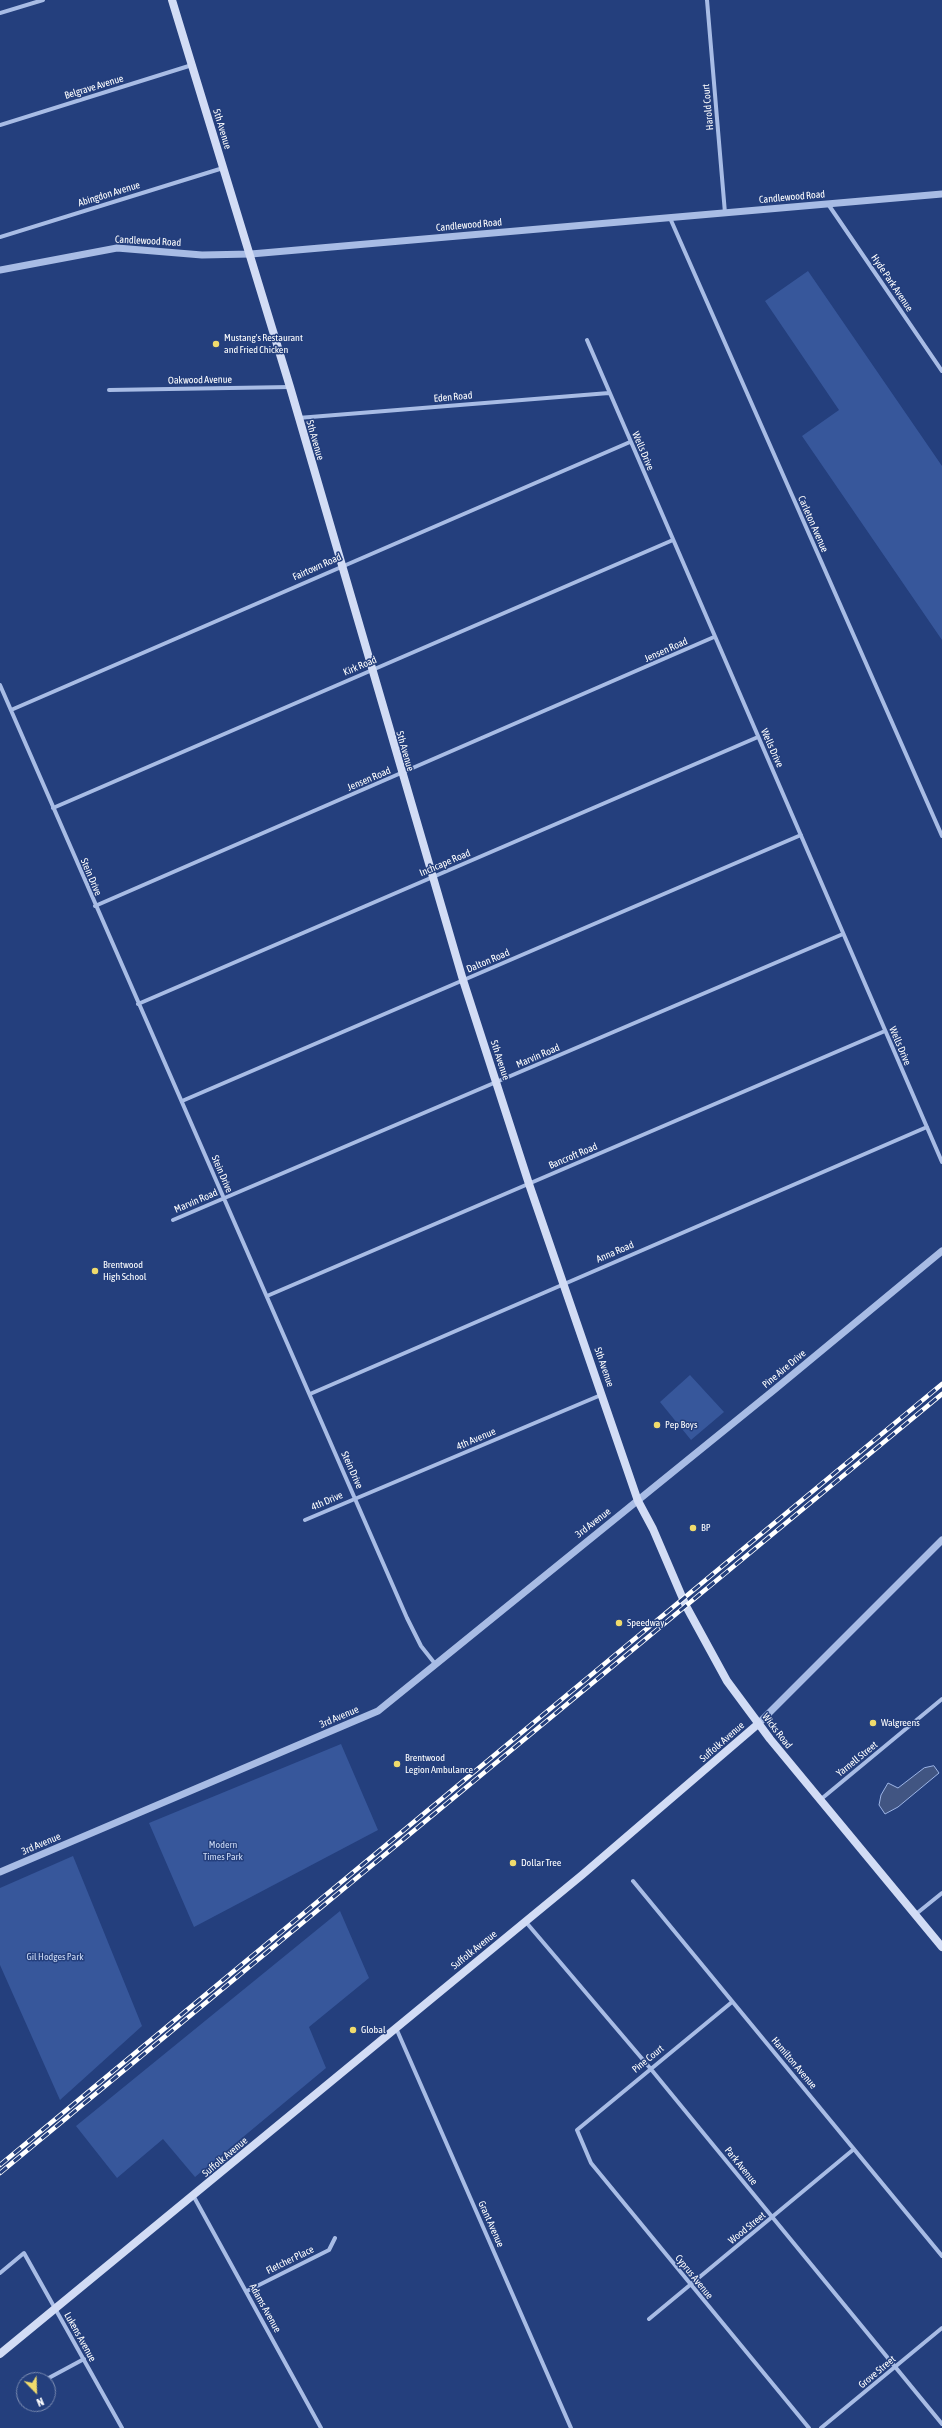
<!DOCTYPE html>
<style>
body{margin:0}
#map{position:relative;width:942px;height:2428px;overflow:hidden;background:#243f7d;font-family:"Asap Condensed",sans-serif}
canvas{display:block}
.north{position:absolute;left:16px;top:2372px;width:40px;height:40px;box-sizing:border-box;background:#243f7d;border:1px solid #7c8cb1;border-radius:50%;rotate:157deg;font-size:11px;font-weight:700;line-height:16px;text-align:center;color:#fff}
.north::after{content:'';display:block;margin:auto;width:14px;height:18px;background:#f0db6c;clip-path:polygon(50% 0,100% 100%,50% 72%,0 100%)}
</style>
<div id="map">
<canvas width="942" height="2428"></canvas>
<div class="north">N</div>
</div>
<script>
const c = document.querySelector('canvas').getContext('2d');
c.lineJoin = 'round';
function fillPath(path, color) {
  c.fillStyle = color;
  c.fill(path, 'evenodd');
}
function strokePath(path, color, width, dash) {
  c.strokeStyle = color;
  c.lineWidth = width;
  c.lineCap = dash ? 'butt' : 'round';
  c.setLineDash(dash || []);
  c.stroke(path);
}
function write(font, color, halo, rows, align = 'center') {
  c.font = font + ' "Asap Condensed",sans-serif';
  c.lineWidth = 3;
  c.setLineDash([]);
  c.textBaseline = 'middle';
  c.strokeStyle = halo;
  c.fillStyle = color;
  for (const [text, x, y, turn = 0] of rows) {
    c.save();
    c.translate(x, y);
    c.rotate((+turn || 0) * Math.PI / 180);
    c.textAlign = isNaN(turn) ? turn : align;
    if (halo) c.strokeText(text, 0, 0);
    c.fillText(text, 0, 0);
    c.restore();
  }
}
fillPath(new Path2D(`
 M808,271l134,195v174l-140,-204 37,-26 -74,-109z
 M690,1375l34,37 -33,28 -31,-38z
 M341,1744l37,86 -184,97 -45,-104z
 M73,1856l69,170 -82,74 -60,-135v-77z
 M340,1911l29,67 -60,49 17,41 -131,109 -32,-38 -46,39 -41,-52z`), '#37579b');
const water = new Path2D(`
 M934,1766l5,7 -41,34 -13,7 -6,-9 2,-10 7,-12 10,5 26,-20z`);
fillPath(water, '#415582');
strokePath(water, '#9db5e6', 1);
strokePath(new Path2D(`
 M707,0l18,213
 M0,13l43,-13
 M0,125l192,-60
 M828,204l114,167
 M670,218l272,618
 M0,237l223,-69
 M587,340l355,822
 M109,390l181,-3
 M298,418l311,-25
 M0,685l407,933 14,28 15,19
 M11,710l619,-268
 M53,808l620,-268
 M95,906l619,-269
 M138,1004l620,-267
 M182,1101l619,-266
 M173,1220l670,-286
 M267,1296l618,-265
 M310,1394l617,-267
 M305,1520l296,-125
 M820,1800l122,-101
 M633,1881l309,375
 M916,1914l26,-21
 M525,1921l125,147 292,356
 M732,2002l-155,128 14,33 218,265
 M396,2028l175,400
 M194,2197l127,231
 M0,2273l24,-20 98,175
 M247,2291l82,-41 6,-12
 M649,2319l205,-170
 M45,2380l39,-21
 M821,2428l121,-100`), '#a8bce5', 4);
strokePath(new Path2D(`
 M0,270l117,-22 85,7 49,-1 691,-60
 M758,1724l184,-184
 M0,1872l378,-161 396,-321 168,-139`), '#a8bce5', 7);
strokePath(new Path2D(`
 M172,0l118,387 173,593 66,204 109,317 15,28 33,77 41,75 43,58 172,208
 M0,2354l582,-479 176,-151`), '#d2dcf5', 8);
const rail = new Path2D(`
 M0,2165l942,-781
 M0,2173l942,-779`);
strokePath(rail, '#fff', 4.5);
strokePath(rail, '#243f7d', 3, [9]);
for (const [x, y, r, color] of [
 [216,344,4,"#f0db6c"],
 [95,1271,4,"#f0db6c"],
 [657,1425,4,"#f0db6c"],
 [693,1528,4,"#f0db6c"],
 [619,1623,4,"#f0db6c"],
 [873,1723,4,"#f0db6c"],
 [397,1764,4,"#f0db6c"],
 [513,1863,4,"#f0db6c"],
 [353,2030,4,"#f0db6c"]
]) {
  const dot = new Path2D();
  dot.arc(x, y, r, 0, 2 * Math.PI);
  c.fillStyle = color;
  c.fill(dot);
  strokePath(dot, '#243f7d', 1.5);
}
write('10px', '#fff', '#243f7d', [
 ["Belgrave Avenue",94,87,-17],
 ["Harold Court",708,107,-95],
 ["5th Avenue",222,129,73],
 ["Abingdon Avenue",109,194,-17],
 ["Candlewood Road",792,197,-5],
 ["Candlewood Road",469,225,-5],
 ["Candlewood Road",148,241,3],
 ["Hyde Park Avenue",892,283,56],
 ["Oakwood Avenue",200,380,-1],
 ["Eden Road",453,397,-5],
 ["5th Avenue",315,440,74],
 ["Wells Drive",643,451,67],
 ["Carleton Avenue",813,524,66],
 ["Fairtown Road",317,567,-24],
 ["Jensen Road",666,650,-24],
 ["Kirk Road",360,666,-23],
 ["Wells Drive",772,748,66],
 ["5th Avenue",405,751,74],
 ["Jensen Road",369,779,-23],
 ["Inchcape Road",445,863,-23],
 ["Stein Drive",91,877,67],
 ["Dalton Road",488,961,-23],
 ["Wells Drive",900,1046,67],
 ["Marvin Road",538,1056,-23],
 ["5th Avenue",500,1060,72],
 ["Bancroft Road",573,1156,-23],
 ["Stein Drive",222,1174,67],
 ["Marvin Road",196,1201,-23],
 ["Anna Road",615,1252,-23],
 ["5th Avenue",604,1367,71],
 ["Pine Aire Drive",784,1369,-40],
 ["4th Avenue",476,1439,-23],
 ["Stein Drive",352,1470,66],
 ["4th Drive",327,1501,-23],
 ["3rd Avenue",593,1523,-38],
 ["3rd Avenue",339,1717,-23],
 ["Wicks Road",777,1731,52],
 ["Suffolk Avenue",722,1742,-41],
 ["Yarnell Street",857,1759,-39],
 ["3rd Avenue",41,1844,-23],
 ["Suffolk Avenue",474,1950,-39],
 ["Pine Court",648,2059,-39],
 ["Hamilton Avenue",794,2063,50],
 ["Suffolk Avenue",225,2157,-40],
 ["Park Avenue",741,2166,51],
 ["Grant Avenue",491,2224,66],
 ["Wood Street",747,2228,-39],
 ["Fletcher Place",290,2260,-26],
 ["Cyprus Avenue",694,2277,51],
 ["Adams Avenue",265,2308,61],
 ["Lukens Avenue",80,2337,61],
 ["Grove Street",877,2372,-40]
]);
write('10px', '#fff', '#243f7d', [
 ["Mustang's Restaurant",224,338],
 ["and Fried Chicken",224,350],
 ["Brentwood",103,1265],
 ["High School",103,1277],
 ["Pep Boys",665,1425],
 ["BP",701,1528],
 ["Speedway",627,1623],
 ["Walgreens",881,1723],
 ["Brentwood",405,1758],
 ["Legion Ambulance",405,1770],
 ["Dollar Tree",521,1863],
 ["Global",361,2030]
], 'left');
write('10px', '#cbd9f4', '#243f7d', [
 ["Modern",223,1845],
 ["Times Park",223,1857],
 ["Gil Hodges Park",55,1957]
]);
</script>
